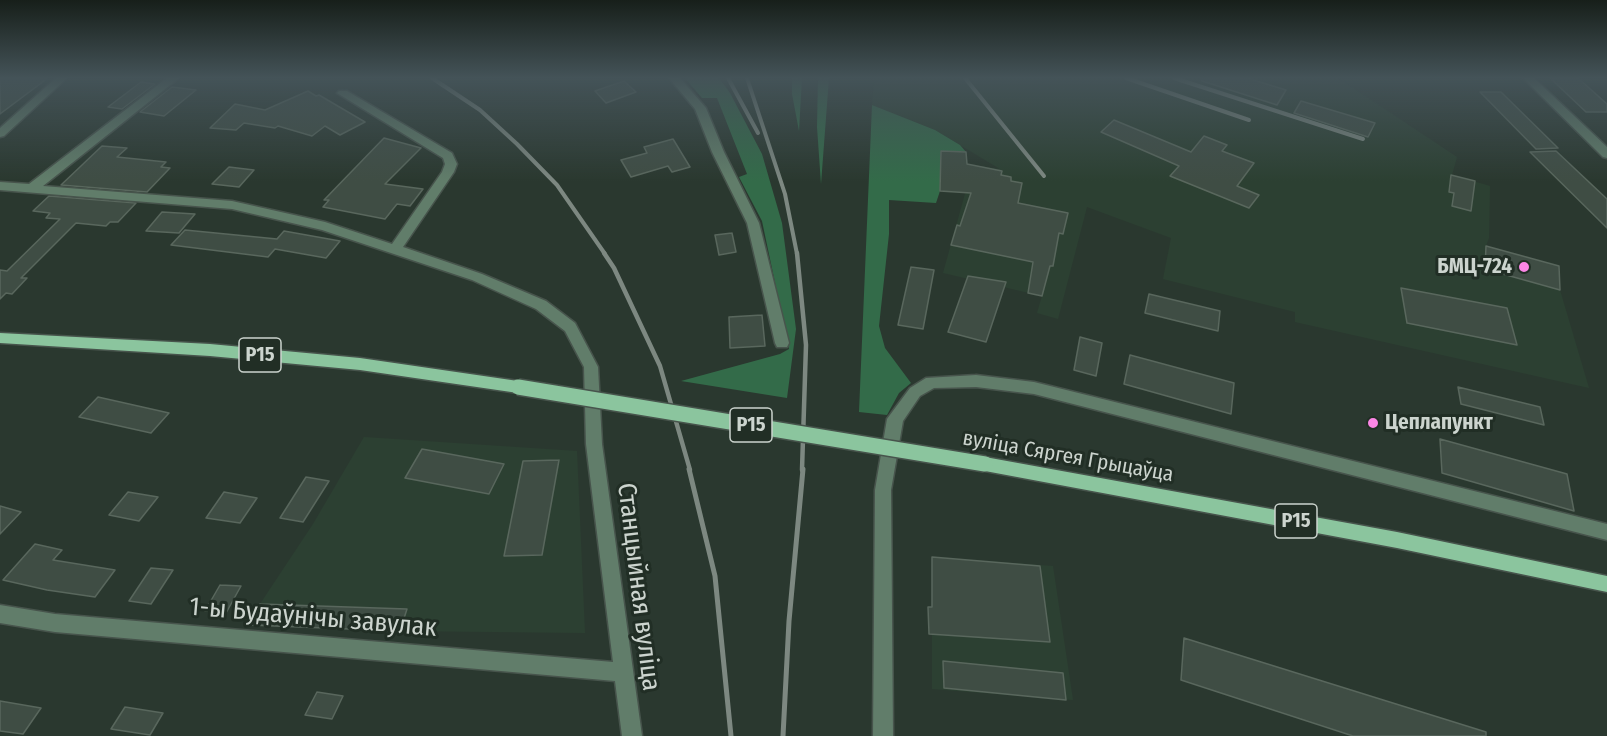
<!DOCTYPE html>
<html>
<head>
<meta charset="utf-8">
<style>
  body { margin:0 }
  canvas { display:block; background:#2a382f }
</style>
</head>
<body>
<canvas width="1607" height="736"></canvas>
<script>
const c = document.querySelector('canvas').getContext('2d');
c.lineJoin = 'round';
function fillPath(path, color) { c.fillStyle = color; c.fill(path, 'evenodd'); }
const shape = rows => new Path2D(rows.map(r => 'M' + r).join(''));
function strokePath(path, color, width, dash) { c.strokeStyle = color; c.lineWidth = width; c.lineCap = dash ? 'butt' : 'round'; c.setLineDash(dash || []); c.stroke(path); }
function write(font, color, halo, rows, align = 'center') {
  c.font = font + ' "Fira Sans Condensed",sans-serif'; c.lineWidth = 6; c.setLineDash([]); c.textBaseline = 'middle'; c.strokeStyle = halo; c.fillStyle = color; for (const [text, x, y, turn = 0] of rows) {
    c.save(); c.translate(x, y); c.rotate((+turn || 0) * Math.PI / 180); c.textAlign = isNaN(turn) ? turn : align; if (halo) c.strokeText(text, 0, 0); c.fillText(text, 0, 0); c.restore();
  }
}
const built = shape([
  [874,78,1338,78,1457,157,1452,175,1490,186,1489,238,1486,246,1559,266,1560,290,1589,388,1295,322,1295,312,1163,279,1171,238,1087,207,1058,319,1037,313,1042,296,943,273,973,165,1000,169,935,130,872,105],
  [364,437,577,451,585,633,400,631,250,625,260,604,313,524],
  [932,557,1053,566,1073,700,932,689]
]);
const green = shape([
  [685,78,719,78,730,93,762,154,782,223,796,329,787,398,681,381,780,354,789,349,762,221,739,177,747,174,717,98,702,98],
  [792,78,802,78,799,131,792,94],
  [818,78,829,78,821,184,817,127],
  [872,105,935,130,960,145,966,152,941,151,940,191,936,203,889,200,889,234,879,326,885,348,911,383,899,393,887,415,859,412]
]);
const building = shape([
  [0,78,48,78,0,114,0,78],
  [1202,78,1247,78,1286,90,1277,105,1202,81,1202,78],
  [1550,78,1578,78,1607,104,1607,112,1586,112,1550,78],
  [624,81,636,92,606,103,595,91,624,81],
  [141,82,155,84,122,109,108,107,141,82],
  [172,87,196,90,164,116,140,112,172,87],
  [308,91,316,96,319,95,365,122,340,135,325,126,312,136,278,126,275,128,244,123,236,130,210,128,235,104,265,110,308,91],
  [1480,92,1501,92,1558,148,1536,149,1480,92],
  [1301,101,1375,123,1368,137,1294,113,1301,101],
  [1114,120,1191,152,1204,136,1227,145,1222,151,1254,163,1237,186,1259,195,1249,208,1170,176,1179,166,1101,132,1114,120],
  [384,138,421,148,385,184,423,189,410,206,397,204,385,219,323,207,329,200,324,200,384,138],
  [673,139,690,167,672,172,668,166,631,177,621,160,647,153,644,147,673,139],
  [102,146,127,148,117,157,166,162,161,167,170,168,147,192,61,185,102,146],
  [941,151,966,152,967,164,1002,171,1001,175,1011,177,1011,181,1022,183,1018,203,1068,213,1063,234,1059,233,1053,266,1050,266,1042,296,1028,293,1033,262,951,245,957,225,960,226,971,193,940,191,941,151],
  [1556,151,1607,199,1607,228,1530,152,1556,151],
  [229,167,254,170,239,187,212,184,229,167],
  [1451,175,1475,181,1471,211,1452,206,1454,193,1449,192,1451,175],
  [49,196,136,203,118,222,110,222,106,226,76,223,21,278,27,278,12,294,6,293,0,299,0,270,7,271,60,219,46,218,50,213,33,211,49,196],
  [162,212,195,214,179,233,146,231,162,212],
  [185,230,277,239,284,231,340,241,326,258,275,249,268,257,171,245,185,230],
  [732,233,736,252,719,255,715,235,732,233],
  [1486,246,1559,266,1560,290,1485,269,1486,246],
  [911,267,934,270,923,329,898,325,911,267],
  [968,276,1006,282,986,342,948,332,968,276],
  [1401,288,1507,308,1517,345,1407,323,1401,288],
  [1149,294,1220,311,1218,331,1145,313,1149,294],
  [762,315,765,346,730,348,729,317,762,315],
  [1080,337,1102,343,1096,376,1074,370,1080,337],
  [1130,355,1234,383,1231,414,1124,384,1130,355],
  [1458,387,1540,407,1544,425,1461,404,1458,387],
  [98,397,169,413,151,433,79,417,98,397],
  [1440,439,1567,474,1574,511,1442,473,1440,439],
  [422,449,504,464,489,494,405,478,422,449],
  [559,460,542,555,504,556,523,461,559,460],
  [306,477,329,481,303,522,280,518,306,477],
  [128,492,158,497,139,521,109,515,128,492],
  [224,492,257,498,240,523,206,518,224,492],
  [0,506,21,512,0,534,0,506],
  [35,544,62,550,53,560,115,570,95,597,47,590,3,580,35,544],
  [932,557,1040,566,1050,642,929,634,928,607,932,607,932,557],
  [151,568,173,570,151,604,129,601,151,568],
  [220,585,241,586,226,613,205,611,220,585],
  [260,604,407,609,400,631,250,625,260,604],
  [1184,638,1486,732,1486,736,1353,736,1181,680,1184,638],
  [943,661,1063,673,1066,700,944,688,943,661],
  [317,692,343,696,332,719,305,715,317,692],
  [0,701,41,708,23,734,0,731,0,701],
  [125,707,163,713,150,735,111,729,125,707]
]);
const minor = shape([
  [56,78,67,78,4,136,0,137,0,128,56,78],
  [167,78,179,78,43,186,232,201,325,222,392,244,442,172,445,164,443,158,337,93,339,91,347,91,452,153,457,164,454,172,403,247,482,274,546,301,575,323,598,367,602,444,642,736,622,736,615,681,55,632,0,623,0,605,55,614,613,662,586,444,584,367,565,331,536,309,472,280,322,230,232,209,0,190,0,182,29,184,167,78],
  [669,78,680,78,706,108,724,152,759,223,789,343,787,347,777,347,775,343,747,223,712,152,695,109,669,78],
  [1523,78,1534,78,1607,147,1607,158,1603,157,1523,78],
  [976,375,1034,382,1607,524,1607,540,1034,394,976,387,934,388,920,396,903,421,891,490,893,736,873,736,875,490,887,419,910,388,926,378,976,375]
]);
const major = shape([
  [0,333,210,344,360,358,518,381,523,383,526,387,523,391,518,393,360,370,210,356,0,343,0,333],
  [985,457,1397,532,1607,576,1607,592,1397,548,985,471,979,469,977,464,979,459,985,457]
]);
const railFar2 = shape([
  [432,78,480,110,517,144,557,185,605,254],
  [728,78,758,133],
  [747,78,785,194,797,254],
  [965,78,1044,176],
  [1126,78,1249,120],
  [1174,78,1363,139]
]);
const railFar1 = shape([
  [604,253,614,268,660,366,690,470],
  [797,253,806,345,802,470]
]);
const rail = shape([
  [689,469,715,576,731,736],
  [783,736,789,621,803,469]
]);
const majorBridge = shape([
  [518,387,985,464]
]);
const markers = [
  [1524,267,6,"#fb86e5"],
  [1373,423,6,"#fb86e5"]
];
const shields = [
  [260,355,42],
  [751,425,42],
  [1296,521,42]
];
const shieldNames = [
  ["Р15",260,355],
  ["Р15",751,425],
  ["Р15",1296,521]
];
const poiNames = [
  ["БМЦ-724",1512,267],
  ["Цеплапункт",1385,423,"left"]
];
const streetNames = [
  ["вуліца Сяргея Грыцаўца",1068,457,10]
];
const nearStreetnames = [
  ["Станцыйная вуліца",638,587,83],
  ["1-ы Будаўнічы завулак",313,618,5]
];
fillPath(built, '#2c4032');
fillPath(green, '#336b49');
fillPath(building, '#3f4d44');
strokePath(building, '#59675d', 1.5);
strokePath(minor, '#47544c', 3);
strokePath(major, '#47544c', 3);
fillPath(minor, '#617d6a');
fillPath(major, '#8bc59e');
strokePath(railFar2, '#7d8881', 4);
strokePath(railFar1, '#7d8881', 4.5);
strokePath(rail, '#7d8881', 5);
strokePath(majorBridge, '#47544c', 18, []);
strokePath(majorBridge, '#8bc59e', 15);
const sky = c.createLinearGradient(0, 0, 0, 181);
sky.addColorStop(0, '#171f1a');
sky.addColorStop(0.43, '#445358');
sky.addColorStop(1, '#44535800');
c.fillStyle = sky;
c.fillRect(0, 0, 1607, 181);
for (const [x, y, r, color] of markers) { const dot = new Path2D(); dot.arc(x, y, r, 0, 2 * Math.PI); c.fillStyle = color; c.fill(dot); strokePath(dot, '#212e25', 2); }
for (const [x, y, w] of shields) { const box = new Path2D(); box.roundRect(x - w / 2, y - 17, w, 34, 4.5); c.fillStyle = '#212e25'; c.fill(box); strokePath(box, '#ccd4ce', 1.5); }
write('bold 20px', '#ccd4ce', null, shieldNames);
write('bold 21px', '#ccd4ce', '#212e25', poiNames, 'right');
write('21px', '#ccd4ce', '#212e25', streetNames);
write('26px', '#ccd4ce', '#212e25', nearStreetnames);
</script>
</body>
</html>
